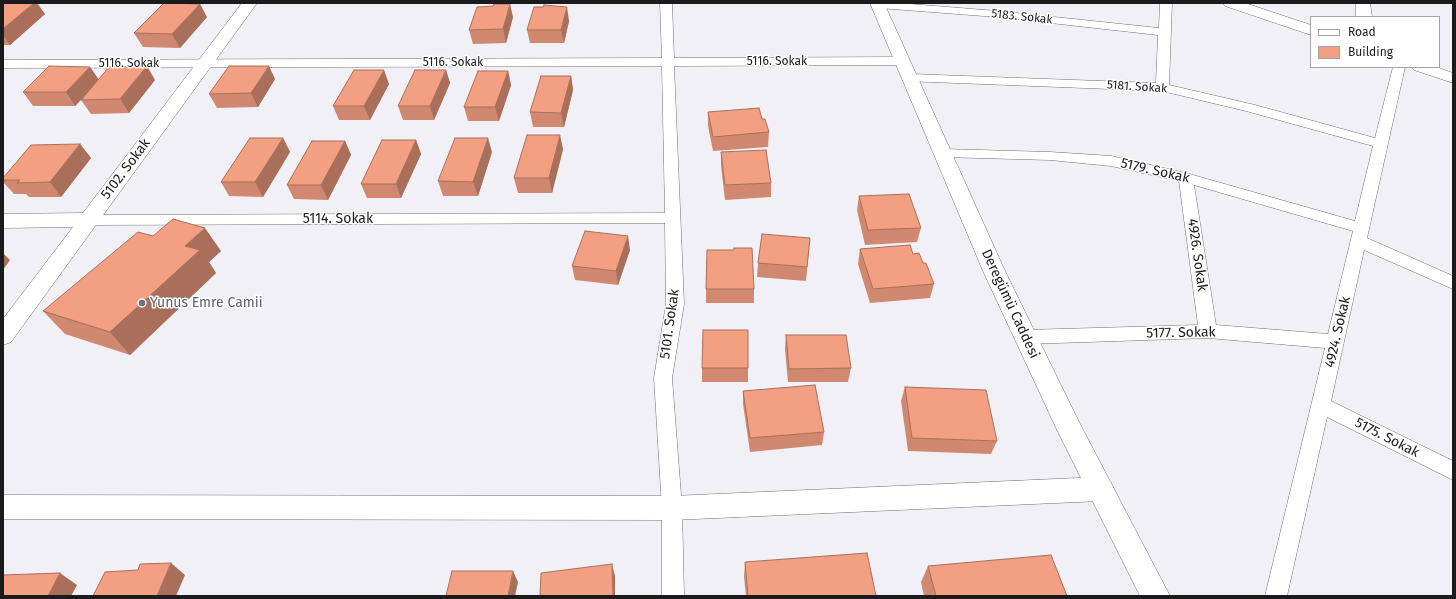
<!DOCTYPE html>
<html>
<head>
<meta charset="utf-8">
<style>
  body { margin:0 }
  #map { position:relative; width:1456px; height:599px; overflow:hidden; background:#f0f0f6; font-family:"Fira Sans",sans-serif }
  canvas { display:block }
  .frame { position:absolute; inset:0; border:4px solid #1b1b1d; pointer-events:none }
  .legend { position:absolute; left:1310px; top:16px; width:130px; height:52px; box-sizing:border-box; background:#fff; border:1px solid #a4a4a5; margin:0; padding:5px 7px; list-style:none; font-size:12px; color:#1b1b1d }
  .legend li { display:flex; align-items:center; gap:8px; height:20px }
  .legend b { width:20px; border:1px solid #a4a4a5 }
</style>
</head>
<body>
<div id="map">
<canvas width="1456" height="599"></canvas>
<div class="frame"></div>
<ul class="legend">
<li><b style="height:5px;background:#fff"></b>Road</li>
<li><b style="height:11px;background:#f29f82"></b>Building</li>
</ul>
</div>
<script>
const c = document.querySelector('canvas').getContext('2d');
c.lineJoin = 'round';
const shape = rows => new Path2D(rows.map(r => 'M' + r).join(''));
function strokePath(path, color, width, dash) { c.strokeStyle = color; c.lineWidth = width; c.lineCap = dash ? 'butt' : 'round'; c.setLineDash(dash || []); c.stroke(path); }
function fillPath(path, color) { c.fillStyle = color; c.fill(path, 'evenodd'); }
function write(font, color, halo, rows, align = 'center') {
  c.font = font + ' "Fira Sans",sans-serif'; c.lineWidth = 3; c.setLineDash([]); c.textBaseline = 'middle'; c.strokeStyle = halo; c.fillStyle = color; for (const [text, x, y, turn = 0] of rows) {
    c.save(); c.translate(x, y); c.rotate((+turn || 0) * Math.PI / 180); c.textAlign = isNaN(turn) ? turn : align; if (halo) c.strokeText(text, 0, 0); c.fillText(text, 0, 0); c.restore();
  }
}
const lane = shape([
  [660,3,672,3,674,58,903,57,907,58,909,61,907,64,903,65,674,66,684,304,672,378,682,508,684,596,662,596,662,508,654,378,666,304,665,223,89,225,84,224,81,220,84,216,89,215,665,213,662,66,3,68,3,60,662,58,660,3],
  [875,3,898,3,997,11,1159,28,1160,3,1172,3,1169,85,1255,105,1375,138,1393,67,1405,67,1367,238,1453,276,1453,289,1364,250,1331,401,1453,461,1453,480,1327,417,1287,596,1265,596,1325,348,1208,338,1026,344,1020,342,1017,337,1020,332,1026,330,1198,325,1179,181,1111,166,1050,160,943,157,938,156,936,153,938,150,943,149,1050,152,1111,156,1186,173,1355,221,1373,146,1246,111,1162,91,905,81,904,78,905,75,910,74,1156,83,1158,35,997,17,879,8,875,7,873,5,875,3],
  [1194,185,1353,231,1328,334,1216,325,1194,185]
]);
const street = shape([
  [242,3,257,3,11,342,3,345,3,319,73,227,3,228,3,214,83,213,242,3],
  [1223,3,1245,3,1311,25,1311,35,1225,6,1223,3],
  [1356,3,1370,3,1372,17,1356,17,1356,3],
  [1412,67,1436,67,1453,73,1453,83,1414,70,1412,67],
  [1101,477,1110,481,1114,489,1110,497,1101,501,672,520,3,519,3,495,672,496,1101,477]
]);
const secondary = shape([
  [870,3,884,3,1005,271,1079,422,1170,596,1140,596,1057,430,983,271,870,3]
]);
const wall = shape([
  [3,3,45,14,10,45,3,45],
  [543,7,569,21,564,43,530,43,527,30],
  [207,17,180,48,143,47,134,33],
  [513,17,506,43,473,44,469,30],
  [90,67,99,80,155,80,129,113,91,114,81,100,75,106,33,106,23,92],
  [446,70,450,83,434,120,403,120,398,106],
  [508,71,511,85,499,121,468,121,464,107],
  [571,76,573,90,564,127,533,127,530,112],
  [275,79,258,107,217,108,209,94],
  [389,84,370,120,339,120,333,106],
  [708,112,769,132,768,147,713,151,708,126],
  [283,138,290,152,263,197,229,196,221,182],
  [416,140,421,154,401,198,367,198,361,184],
  [345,141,351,155,328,200,294,199,287,185],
  [80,144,91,158,61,197,29,197,26,194,14,194,3,182,3,178],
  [563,149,552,193,518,193,514,178],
  [492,152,478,196,443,196,438,181],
  [721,152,771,183,771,197,725,200,721,166],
  [859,196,921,228,917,242,865,245,857,210],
  [153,236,221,251,209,262,216,273,130,355,65,334,43,311],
  [810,238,806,281,757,277,758,263],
  [860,249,923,263,934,284,930,298,870,303,858,264],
  [630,250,618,285,575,280,572,266],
  [706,289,754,289,754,303,706,303],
  [786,335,851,368,848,382,788,382,785,349],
  [702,368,748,368,748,382,702,382],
  [905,387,997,441,991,454,908,451,901,401],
  [743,391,824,432,822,445,750,452,743,404],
  [745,562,876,596,746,596,744,577],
  [928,566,1067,596,924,596,921,582]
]);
const shadedWall = shape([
  [34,3,37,3,45,14,10,45,3,35,3,29],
  [200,4,207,17,180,48,172,34],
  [510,4,513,17,506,43,503,29],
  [567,7,569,21,564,43,561,30],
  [147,66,155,80,129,113,120,99],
  [269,66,275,79,258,107,251,93],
  [90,67,99,80,75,106,66,92],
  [384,70,389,84,370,120,364,106],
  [446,70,450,83,434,120,430,106],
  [508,71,511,85,499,121,495,107],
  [571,76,573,90,564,127,561,113],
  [560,135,563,149,552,193,549,178],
  [283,138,290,152,263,197,255,182],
  [488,138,492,152,478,196,473,182],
  [416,140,421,154,401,198,396,184],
  [345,141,351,155,328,200,321,185],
  [80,144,91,158,61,197,50,182],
  [205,228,221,251,209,262,216,273,130,355,110,332,185,246],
  [628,236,630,250,618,285,616,271],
  [3,253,10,260,3,270],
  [171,563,185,575,176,596,157,596],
  [612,564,615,576,615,596,613,596],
  [513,571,518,582,515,596,508,596],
  [60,573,77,585,71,596,48,596]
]);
const building = shape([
  [3,3,34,3,3,29,3,3],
  [164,3,200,4,172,34,134,33,164,3],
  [494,4,510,4,503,29,469,30,477,7,493,6,494,4],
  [544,5,567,7,561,30,527,30,534,7,543,7,544,5],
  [49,66,90,67,66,92,23,92,49,66],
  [147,66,120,99,81,100,109,67,147,66],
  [229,66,269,66,251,93,209,94,229,66],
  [354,70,384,70,364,106,333,106,354,70],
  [415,70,446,70,430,106,398,106,415,70],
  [478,71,508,71,495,107,464,107,478,71],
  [541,76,571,76,561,113,530,112,541,76],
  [759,108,762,119,765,119,769,132,713,137,708,112,759,108],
  [527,135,560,135,549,178,514,178,527,135],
  [250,138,283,138,255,182,221,182,250,138],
  [455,138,488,138,473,182,438,181,455,138],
  [382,140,416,140,396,184,361,184,382,140],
  [312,141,345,141,321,185,287,185,312,141],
  [80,144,50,182,17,183,20,180,3,180,3,178,31,145,80,144],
  [766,150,771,183,725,185,721,152,766,150],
  [909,194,921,228,868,230,859,196,909,194],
  [173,219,205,228,185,246,200,250,110,332,43,311,138,232,153,236,173,219],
  [585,231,628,236,616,271,572,266,585,231],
  [762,234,810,238,807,267,758,263,762,234],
  [910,245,913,254,919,253,923,263,926,263,934,284,873,289,860,249,910,245],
  [734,248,752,248,754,289,706,289,707,250,734,250,734,248],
  [703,330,748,330,748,368,702,368,703,330],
  [786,335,846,335,851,368,789,369,786,335],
  [815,385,824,432,750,438,743,391,815,385],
  [905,387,986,390,997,441,912,438,905,387],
  [867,553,876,596,748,596,745,562,867,553],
  [1051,555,1067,596,936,596,928,566,1051,555],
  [171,563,157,596,93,596,105,572,138,570,140,564,171,563],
  [612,564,613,596,540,596,541,573,612,564],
  [452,571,513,571,508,596,446,596,452,571],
  [60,573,48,596,3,596,3,575,60,573]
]);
const markers = [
  [142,303,4,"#6b7280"]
];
const farStreetnames = [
  ["5183. Sokak",1022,17,6],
  ["5116. Sokak",777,62],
  ["5116. Sokak",453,63],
  ["5116. Sokak",129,64],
  ["5181. Sokak",1137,87,4]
];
const streetNames = [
  ["5102. Sokak",126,169,-53],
  ["5179. Sokak",1155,171,13],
  ["5114. Sokak",338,219],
  ["4926. Sokak",1197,255,82],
  ["Deregümü Caddesi",1010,304,65],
  ["5101. Sokak",670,324,-82],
  ["4924. Sokak",1338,332,-77],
  ["5177. Sokak",1181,333,-1],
  ["5175. Sokak",1387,438,27]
];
const worshipNames = [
  ["Yunus Emre Camii",150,303]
];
strokePath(lane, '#6f6f74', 1);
strokePath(street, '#6f6f74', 1);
strokePath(secondary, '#6f6f74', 1);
fillPath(lane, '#fff');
fillPath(street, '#fff');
fillPath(secondary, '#fff');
fillPath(wall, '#d08970');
fillPath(shadedWall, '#a96f5b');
fillPath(building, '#f29f82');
strokePath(building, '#a96f5b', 1);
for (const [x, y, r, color] of markers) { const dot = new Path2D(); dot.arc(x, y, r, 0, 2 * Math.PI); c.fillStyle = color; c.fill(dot); strokePath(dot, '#fff', 1.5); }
write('12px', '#1b1b1d', '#fff', farStreetnames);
write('14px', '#1b1b1d', '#fff', streetNames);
write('14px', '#5b616d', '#fff', worshipNames, 'left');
</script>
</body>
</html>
